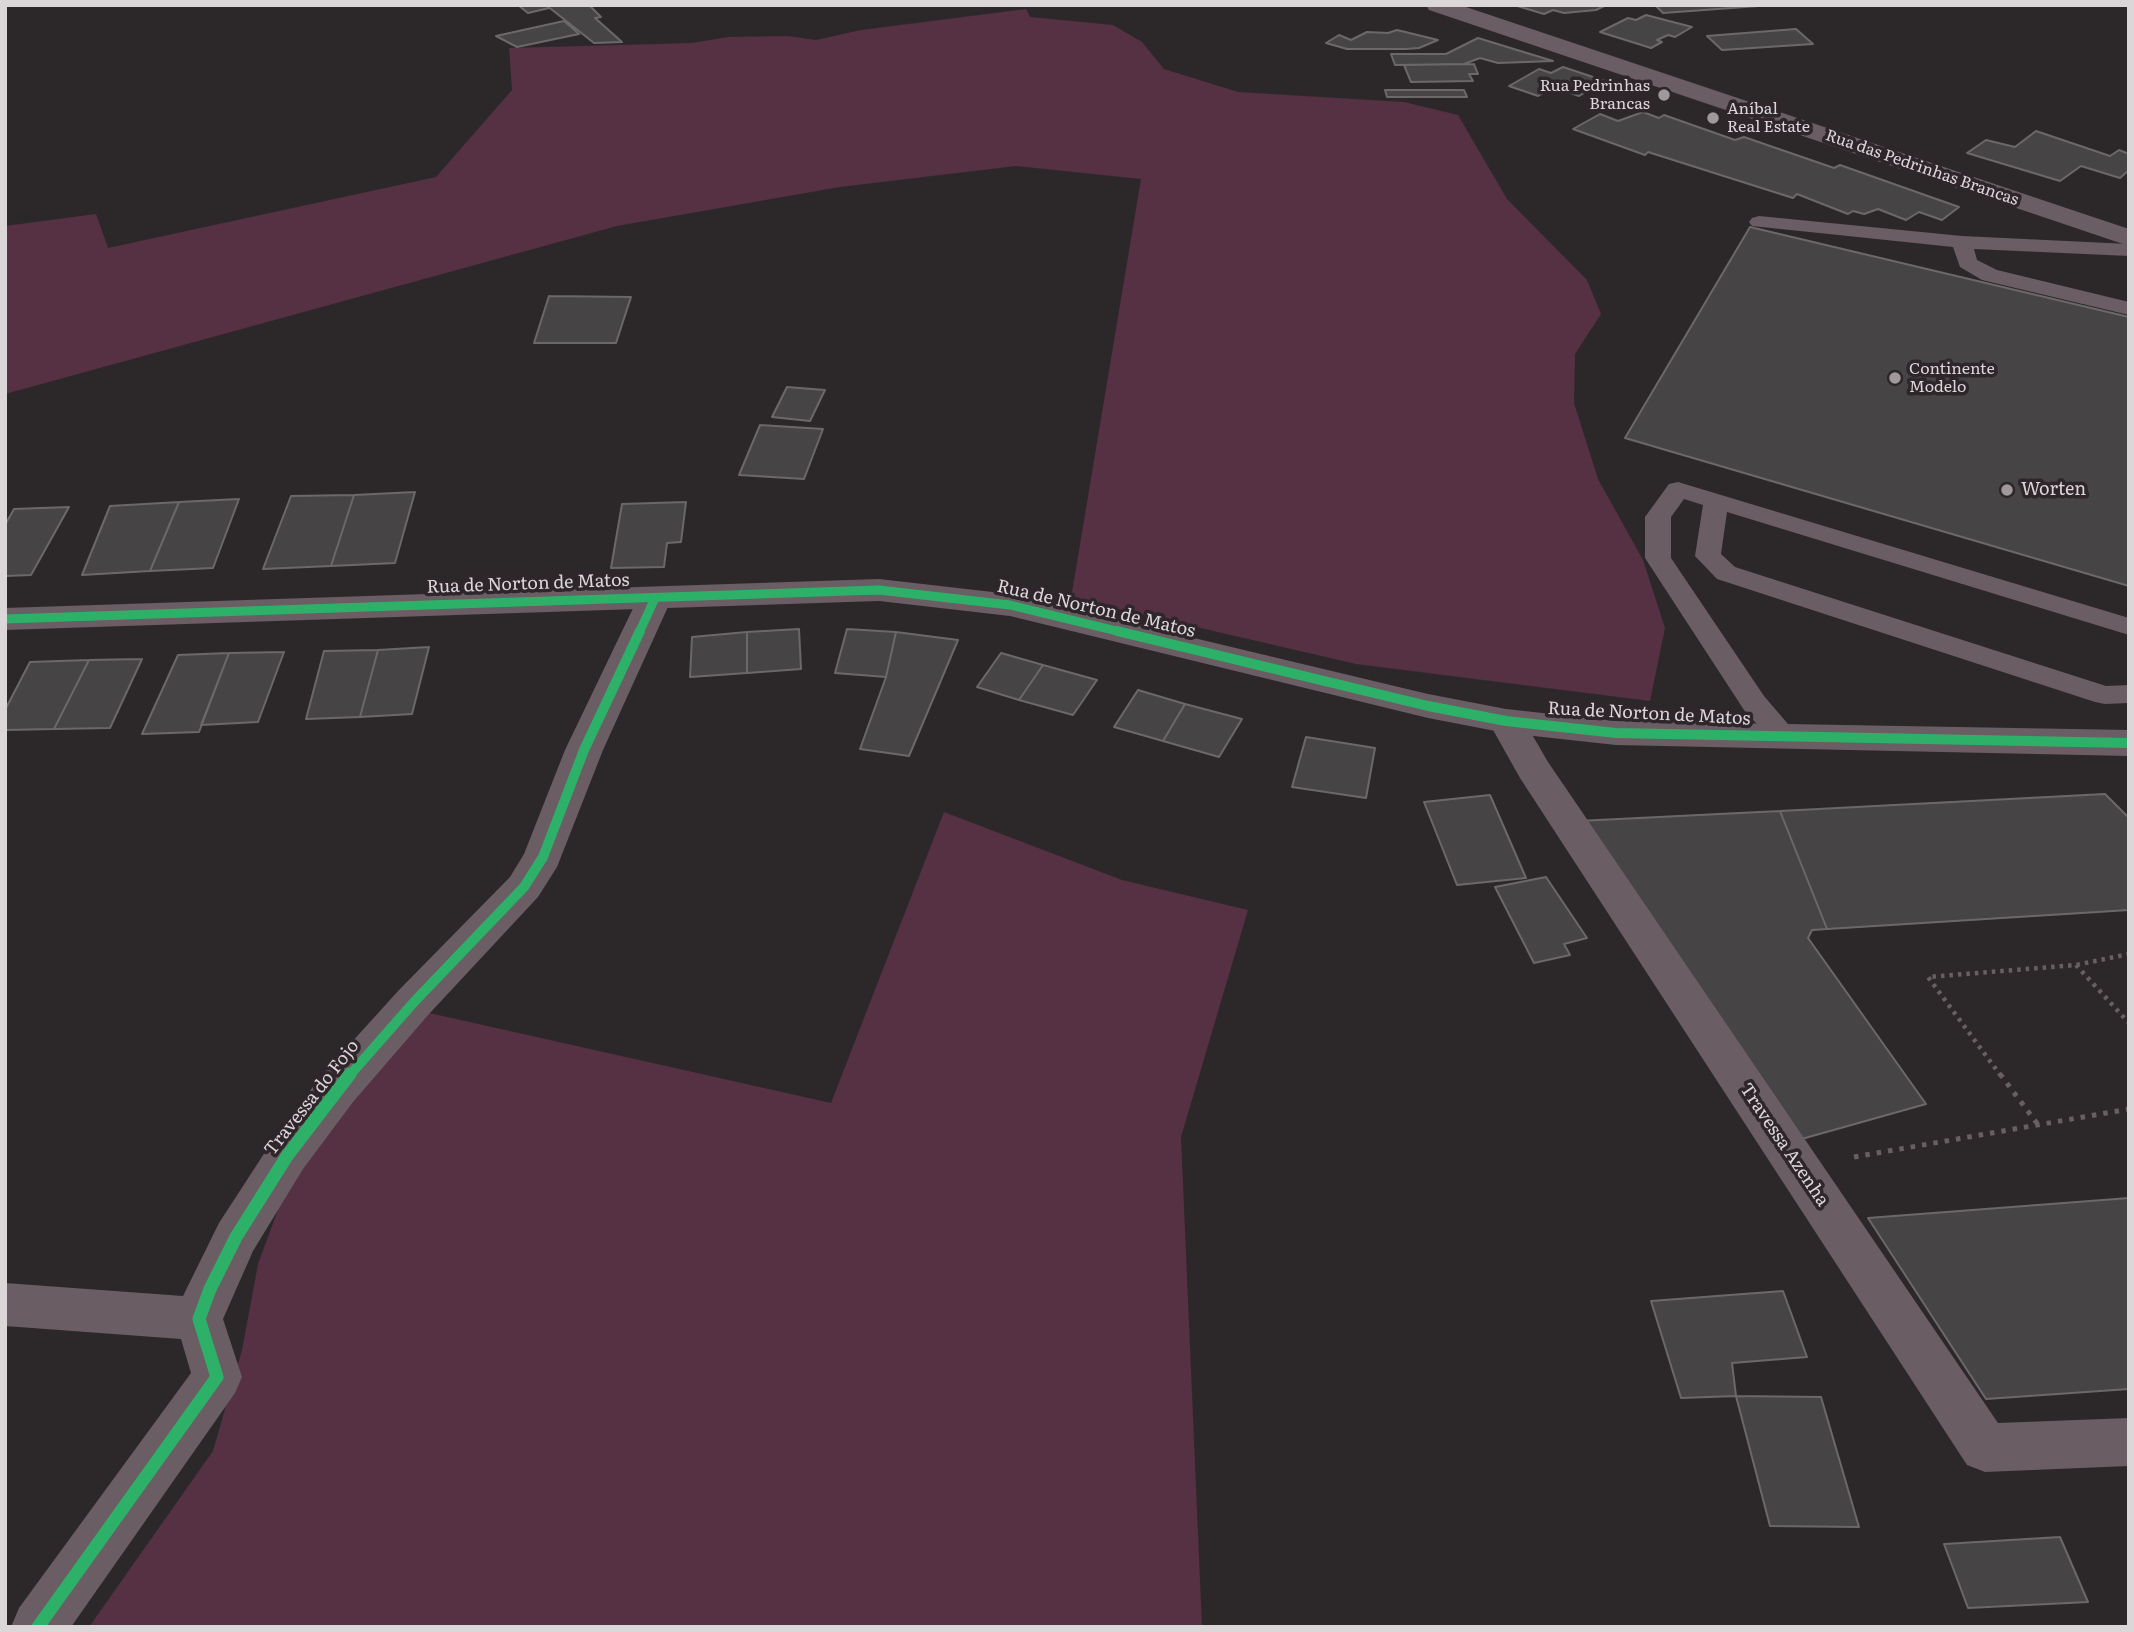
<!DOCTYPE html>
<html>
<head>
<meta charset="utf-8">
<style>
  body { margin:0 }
  #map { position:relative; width:2134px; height:1632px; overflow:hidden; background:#2c282a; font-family:Literata,serif }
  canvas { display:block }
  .frame { position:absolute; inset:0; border:7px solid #dbd6d8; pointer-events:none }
</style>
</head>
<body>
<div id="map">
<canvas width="2134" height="1632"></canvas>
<div class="frame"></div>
</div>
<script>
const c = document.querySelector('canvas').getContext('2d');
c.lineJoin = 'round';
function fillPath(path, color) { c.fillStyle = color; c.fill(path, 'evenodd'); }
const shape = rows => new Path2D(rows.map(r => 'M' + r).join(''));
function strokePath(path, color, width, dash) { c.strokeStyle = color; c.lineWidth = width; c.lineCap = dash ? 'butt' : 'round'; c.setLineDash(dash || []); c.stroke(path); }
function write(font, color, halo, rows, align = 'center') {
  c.font = font + ' Literata,serif'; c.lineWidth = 7; c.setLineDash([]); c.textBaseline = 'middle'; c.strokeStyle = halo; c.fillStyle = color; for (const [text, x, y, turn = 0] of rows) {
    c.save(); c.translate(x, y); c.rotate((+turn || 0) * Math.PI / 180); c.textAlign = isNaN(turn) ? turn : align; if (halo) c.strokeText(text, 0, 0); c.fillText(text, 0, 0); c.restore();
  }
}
const green = shape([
  [1026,9,1030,17,1113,25,1142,42,1164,69,1238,92,1404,102,1458,115,1507,199,1587,280,1601,314,1575,354,1574,403,1598,479,1643,560,1665,628,1650,701,1356,664,1071,598,1141,179,1016,166,840,187,617,226,5,394,5,226,96,214,108,248,436,177,512,90,509,48,692,43,728,37,788,36,816,40,861,30],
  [944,812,1122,880,1248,910,1181,1137,1202,1627,89,1627,213,1451,242,1350,258,1264,293,1169,416,1010,831,1103]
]);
const building = shape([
  [518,5,546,5,549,8,528,13,518,5],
  [546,5,589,5,601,17,595,18,622,42,594,43,546,5],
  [1514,5,1606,5,1596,10,1564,13,1553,10,1544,14,1514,5],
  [1655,5,1772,5,1663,13,1655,5],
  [1646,15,1692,27,1675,37,1668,35,1657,40,1662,42,1651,48,1600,32,1628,18,1636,20,1646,15],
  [564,21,579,34,517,47,496,36,564,21],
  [1796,29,1813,44,1722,50,1707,36,1796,29],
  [1397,30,1438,40,1419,48,1405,49,1347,49,1326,43,1339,35,1351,40,1367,32,1388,33,1397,30],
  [1478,38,1553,61,1498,63,1480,58,1464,64,1395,65,1391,54,1446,54,1478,38],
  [1474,64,1478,74,1469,74,1473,81,1411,82,1404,65,1474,64],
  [1563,67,1605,81,1579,96,1553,87,1538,96,1509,86,1539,69,1551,73,1563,67],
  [1385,90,1464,90,1467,97,1387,97,1385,90],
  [1643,112,1659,118,1664,115,1735,140,1744,137,1834,168,1840,165,1959,207,1942,220,1919,212,1906,220,1878,209,1864,214,1853,211,1848,214,1797,194,1793,198,1648,152,1645,155,1573,129,1600,114,1618,121,1643,112],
  [2036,131,2110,156,2119,150,2129,154,2129,170,2120,178,2081,166,2060,181,1967,153,1986,140,2015,147,2036,131],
  [1750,227,2129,317,2129,586,1625,438,1750,227],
  [549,296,631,297,616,343,534,343,549,296],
  [787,387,825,390,810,421,772,417,787,387],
  [760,425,823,429,804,479,739,475,760,425],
  [415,492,395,563,331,566,354,495,415,492],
  [354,495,331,566,263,569,291,496,354,495],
  [239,499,213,568,150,571,179,502,239,499],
  [179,502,150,571,82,575,110,506,179,502],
  [686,502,681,542,667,543,664,567,611,568,622,504,686,502],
  [69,507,31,575,5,576,5,525,14,509,69,507],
  [799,629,801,669,747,673,747,632,799,629],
  [847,629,896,632,886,677,835,673,847,629],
  [747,632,747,673,690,677,692,637,747,632],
  [896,632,958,640,909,756,860,749,886,677,896,632],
  [429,647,412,714,360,717,378,650,429,647],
  [378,650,360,717,306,719,324,651,378,650],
  [284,652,258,722,201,725,229,653,284,652],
  [229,653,199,732,142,734,178,655,229,653],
  [1001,653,1043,665,1019,700,977,687,1001,653],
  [142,659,110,728,54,729,89,660,142,659],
  [89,660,54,729,5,730,5,710,30,662,89,660],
  [1043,665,1097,680,1073,715,1019,700,1043,665],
  [1138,690,1185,704,1163,741,1114,727,1138,690],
  [1185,704,1242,719,1219,757,1163,741,1185,704],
  [1306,737,1375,748,1366,798,1292,787,1306,737],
  [2105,794,2129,818,2129,910,1827,929,1780,811,2105,794],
  [1490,795,1526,878,1457,885,1424,802,1490,795],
  [1780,811,1827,929,1812,930,1808,938,1926,1104,1798,1140,1578,821,1780,811],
  [1546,877,1587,938,1564,944,1570,955,1534,963,1495,887,1546,877],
  [2129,1198,2129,1389,1986,1399,1868,1218,2129,1198],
  [1783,1291,1807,1357,1732,1363,1736,1396,1681,1398,1651,1301,1783,1291],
  [1736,1396,1821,1397,1859,1527,1770,1526,1736,1396],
  [2060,1537,2088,1602,1968,1608,1944,1544,2060,1537]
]);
const pathFar1 = shape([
  [2076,965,2129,1023],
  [2001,1076,1928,977,2076,965,2129,954]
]);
const path = shape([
  [2000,1074,2039,1126],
  [1854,1157,2129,1109]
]);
const service = shape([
  [1759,216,1962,236,2129,244,2129,256,1974,249,1977,260,1997,270,2129,302,2129,315,1982,280,1960,267,1953,247,1752,226,1749,222,1752,218,1759,216],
  [1678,482,2129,618,2129,635,1727,512,1721,554,1735,567,2106,686,2129,685,2129,703,2105,704,2095,702,1717,579,1695,556,1703,505,1684,499,1671,517,1671,558,1764,696,1800,738,1796,745,1786,748,1776,745,1744,710,1645,558,1645,517,1669,484,1678,482]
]);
const minor = shape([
  [655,587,667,590,672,598,603,750,557,867,538,897,429,1014,353,1102,303,1169,253,1251,223,1319,242,1377,235,1393,71,1627,11,1627,19,1608,191,1373,181,1339,5,1326,5,1283,183,1296,219,1223,271,1143,321,1076,399,990,510,877,524,854,565,750,638,598,643,590,655,587],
  [1506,709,1519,712,1548,762,1998,1423,2129,1418,2129,1466,1985,1472,1967,1465,1520,778,1488,721,1493,712,1506,709]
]);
const tertiary = shape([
  [1426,5,1460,5,2129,229,2129,246,1429,10,1426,5],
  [879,579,1010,594,1428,694,1506,709,1616,721,2129,730,2129,756,1616,745,1506,733,1428,718,1010,616,879,601,5,630,5,608,879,579]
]);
const cyclewayFar2 = shape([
  [5,619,879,590,1010,605,1125,633],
  [639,633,655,598]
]);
const cyclewayFar1 = shape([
  [1117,631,1428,706,1506,721,1616,733,2129,743],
  [349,1076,414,1002,524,887,543,857,584,750,640,631]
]);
const cycleway = shape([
  [38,1627,217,1377,199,1319,210,1289,236,1237,287,1156,350,1074]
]);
const markers = [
  [1664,95,7,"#9e999b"],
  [1713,118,7,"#9e999b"],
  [1895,378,7,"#9e999b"],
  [2007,490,7,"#9e999b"]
];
const farPoinames = [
  ["Rua Pedrinhas",1650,86,"right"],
  ["Brancas",1650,104,"right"],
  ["Aníbal",1727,109],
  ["Real Estate",1727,127],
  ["Continente",1909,369],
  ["Modelo",1909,387]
];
const farStreetnames = [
  ["Rua das Pedrinhas Brancas",1922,168,19]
];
const poiNames = [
  ["Worten",2021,490]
];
const streetNames = [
  ["Rua de Norton de Matos",528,584,-2],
  ["Rua de Norton de Matos",1096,609,13],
  ["Rua de Norton de Matos",1649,714,3],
  ["Travessa do Fojo",312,1098,-52],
  ["Travessa Azenha",1784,1145,56]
];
fillPath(green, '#563043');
fillPath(building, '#474445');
strokePath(building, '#6c686a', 2);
strokePath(pathFar1, '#685f64', 4.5, [3.5, 5]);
strokePath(path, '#685f64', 5, [4.5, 7]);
fillPath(service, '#6a5d63');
fillPath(minor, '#6a5d63');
fillPath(tertiary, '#6a5d63');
strokePath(cyclewayFar2, '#2db169', 9);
strokePath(cyclewayFar1, '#2db169', 10);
strokePath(cycleway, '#2db169', 13);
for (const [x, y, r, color] of markers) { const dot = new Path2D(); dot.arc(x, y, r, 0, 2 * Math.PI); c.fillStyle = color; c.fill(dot); strokePath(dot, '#2e262a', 2.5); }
write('16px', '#dbd6d8', '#2e262a', farPoinames, 'left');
write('16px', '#dbd6d8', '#2e262a', farStreetnames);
write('18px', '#dbd6d8', '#2e262a', poiNames, 'left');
write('18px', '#dbd6d8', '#2e262a', streetNames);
</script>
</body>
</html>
